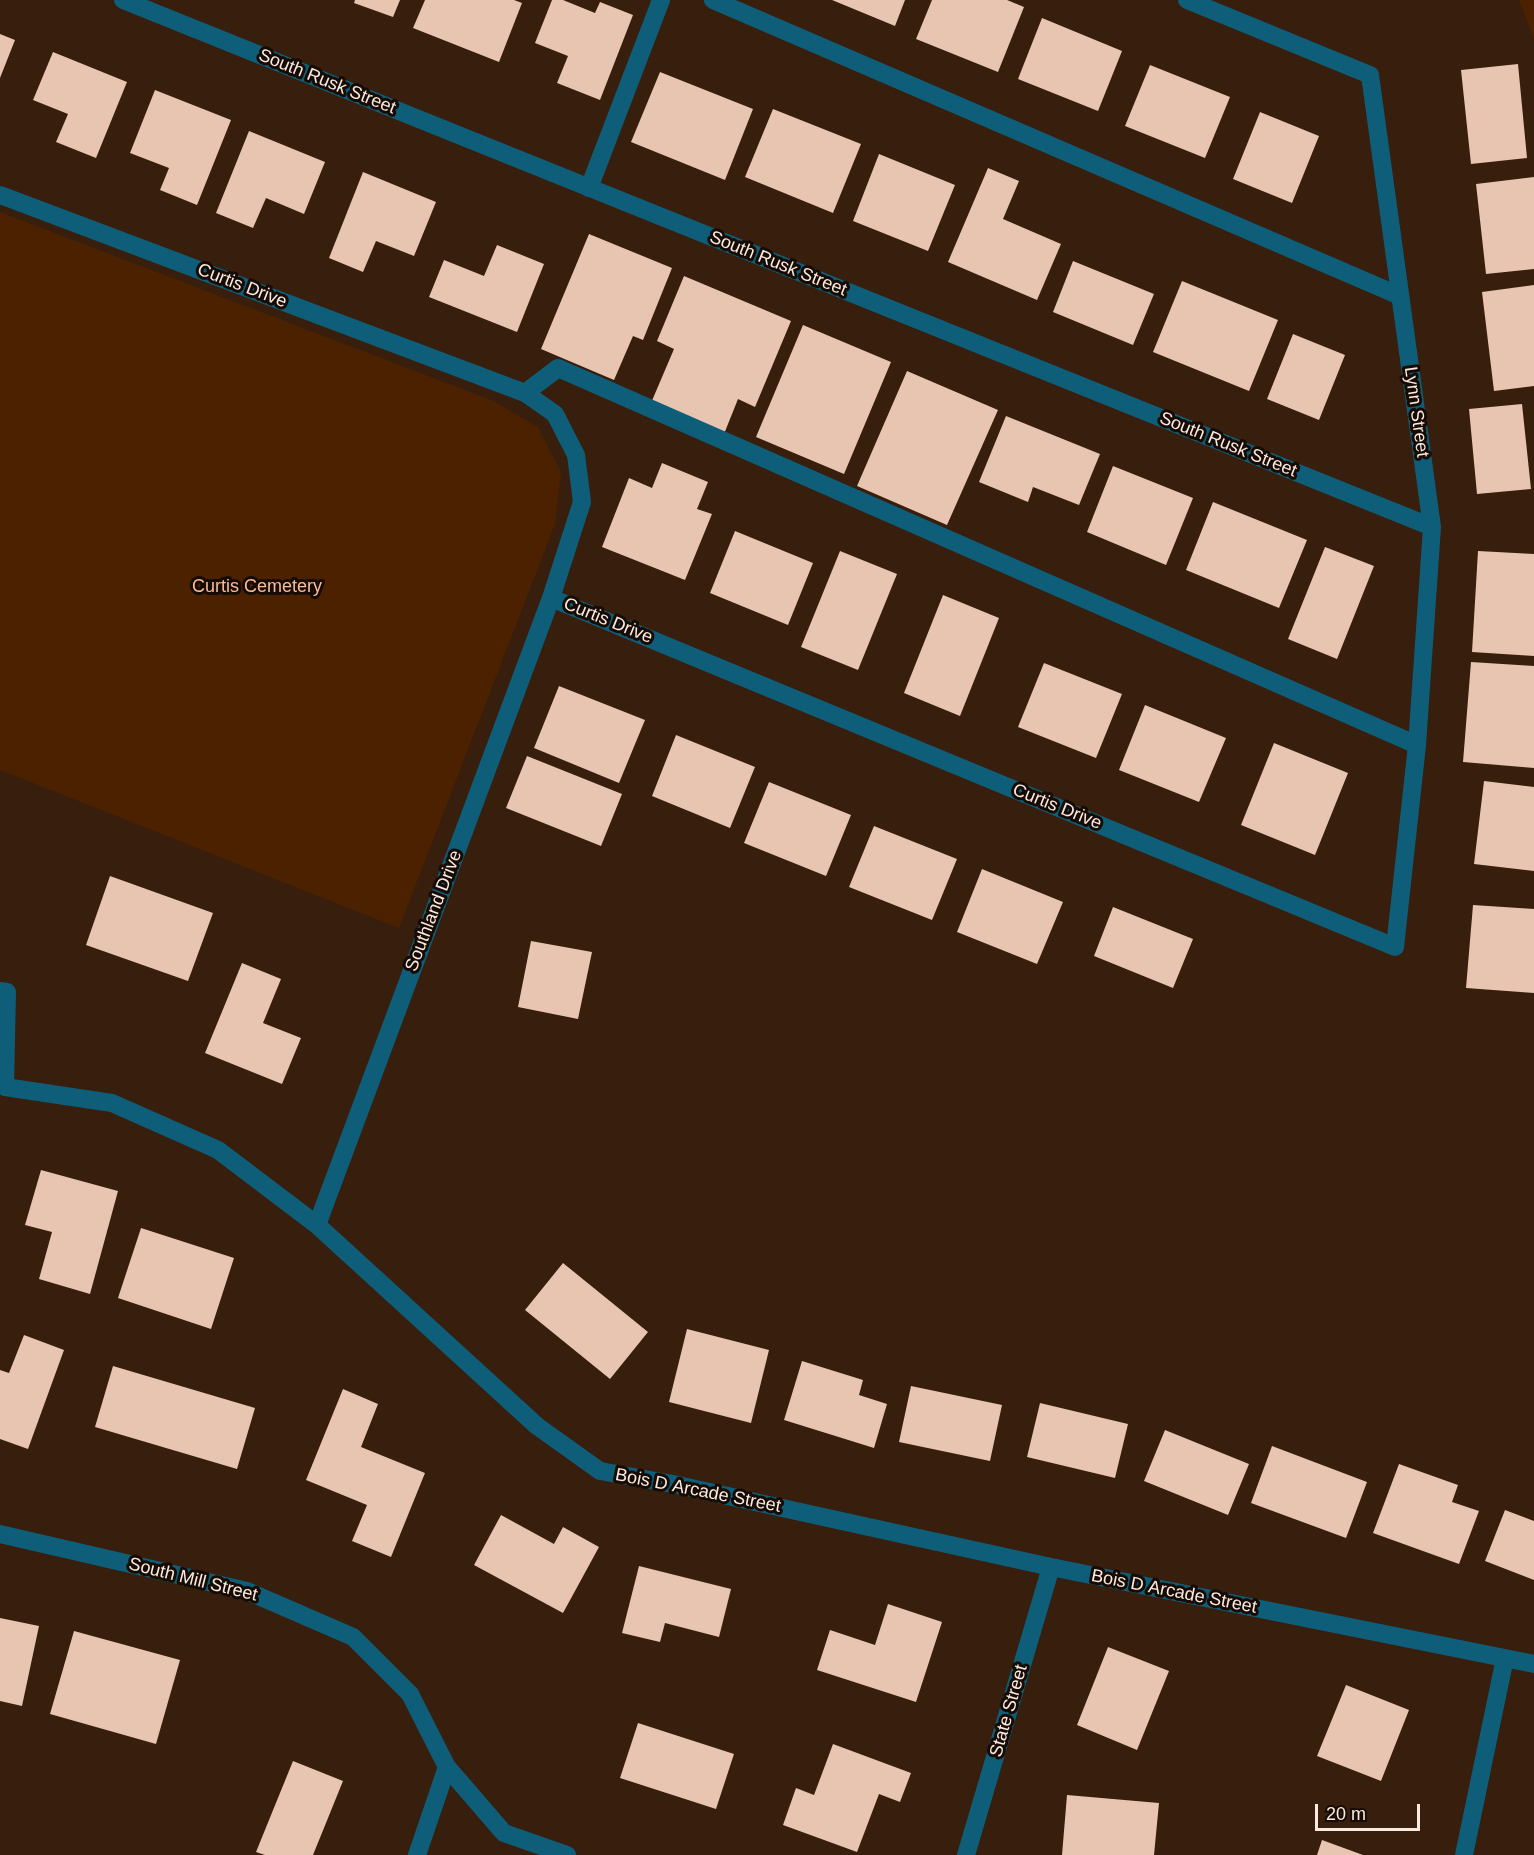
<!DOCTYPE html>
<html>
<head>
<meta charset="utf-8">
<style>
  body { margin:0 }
  #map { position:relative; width:1534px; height:1855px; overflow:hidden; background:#371e0d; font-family:Helvetica,sans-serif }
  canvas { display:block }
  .scale { position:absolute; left:1315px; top:1804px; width:105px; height:27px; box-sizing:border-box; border:3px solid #fbeadf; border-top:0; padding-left:8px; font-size:18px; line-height:21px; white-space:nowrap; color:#fbeadf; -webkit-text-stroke:4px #160b05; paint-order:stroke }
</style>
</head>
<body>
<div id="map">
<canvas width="1534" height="1855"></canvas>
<div class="scale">20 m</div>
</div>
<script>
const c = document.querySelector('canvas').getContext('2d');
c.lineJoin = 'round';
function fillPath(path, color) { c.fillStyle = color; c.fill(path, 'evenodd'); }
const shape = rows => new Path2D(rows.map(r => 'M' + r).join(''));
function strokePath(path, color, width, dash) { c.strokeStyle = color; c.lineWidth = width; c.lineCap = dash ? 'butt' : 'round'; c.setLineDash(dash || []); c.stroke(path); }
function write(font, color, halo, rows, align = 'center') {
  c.font = font + ' Helvetica,sans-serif'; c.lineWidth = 6; c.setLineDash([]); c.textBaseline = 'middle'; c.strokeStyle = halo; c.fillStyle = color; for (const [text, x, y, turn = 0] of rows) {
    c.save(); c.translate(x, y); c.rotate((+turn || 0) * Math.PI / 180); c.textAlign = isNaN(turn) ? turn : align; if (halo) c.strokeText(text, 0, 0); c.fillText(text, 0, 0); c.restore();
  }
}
const green = shape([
  [1519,0,1534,0,1534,39],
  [0,212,491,400,538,427,561,472,555,524,399,928,0,770]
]);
const building = shape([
  [355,0,400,0,393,17,354,3],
  [425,0,514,0,522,3,499,62,413,28],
  [552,0,563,0,595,13,600,2,633,15,600,100,557,83,568,56,535,43],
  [832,0,905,0,895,26],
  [932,0,1007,0,1024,7,998,72,916,39],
  [1042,18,1122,51,1098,111,1018,79],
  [0,34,15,40,0,78],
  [53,52,127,82,96,158,56,142,68,114,33,100],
  [1518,64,1527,158,1471,164,1461,70],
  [1150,65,1230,97,1205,158,1125,126],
  [660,72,753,109,725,180,631,142],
  [155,90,231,120,197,205,160,190,169,168,130,153],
  [773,109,861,144,833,213,745,177],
  [1260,112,1319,136,1292,203,1233,179],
  [249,131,325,162,304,214,266,198,253,228,216,213],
  [879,154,955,185,928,251,853,221],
  [988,168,1019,181,1003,219,1061,244,1037,300,948,262],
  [363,172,436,202,414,256,376,241,363,272,329,258],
  [1534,177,1534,269,1486,274,1476,184],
  [589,234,672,268,643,340,633,336,614,380,541,349],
  [497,245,544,264,517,332,429,297,444,260,484,276],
  [1073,261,1154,294,1133,345,1053,312],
  [684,276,791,321,755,407,738,399,724,434,651,403,674,349,657,341],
  [1182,281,1278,320,1249,391,1153,352],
  [1534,285,1534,386,1494,391,1482,292],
  [803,325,891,362,844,474,756,437],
  [1293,334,1345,355,1319,420,1267,399],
  [907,371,998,410,947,525,857,486],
  [1522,404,1531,489,1477,494,1469,409],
  [1006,416,1100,454,1079,505,1033,487,1028,502,979,482],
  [662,463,708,482,697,509,712,514,685,580,602,547,629,478,652,488],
  [1113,466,1193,498,1166,565,1087,532],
  [1213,502,1307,540,1279,608,1186,570],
  [735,531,813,563,788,625,710,593],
  [1325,547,1374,566,1337,659,1288,639],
  [840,551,897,574,858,670,801,647],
  [1478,551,1534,554,1534,656,1472,652],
  [943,595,999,618,960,716,904,693],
  [1471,662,1534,666,1534,768,1463,762],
  [1044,663,1122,694,1096,758,1018,727],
  [559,686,645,720,619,783,534,748],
  [1145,705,1226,738,1199,802,1119,770],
  [676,735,755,767,730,828,652,796],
  [1274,743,1348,773,1315,855,1241,825],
  [527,756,622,794,601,846,506,808],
  [1484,781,1534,787,1534,871,1474,864],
  [769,782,851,815,826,876,744,843],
  [874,826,957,859,932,920,849,887],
  [982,869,1063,902,1037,964,957,932],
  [110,876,213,913,188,981,86,945],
  [1473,905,1534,909,1534,993,1466,988],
  [1113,907,1193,939,1173,988,1094,956],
  [531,941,592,952,578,1019,518,1007],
  [242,963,281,979,263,1023,301,1038,282,1084,205,1053],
  [41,1170,118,1191,90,1294,39,1279,52,1232,25,1225],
  [141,1228,234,1258,211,1329,118,1298],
  [563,1263,648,1332,610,1379,525,1310],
  [687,1329,769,1350,751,1423,669,1402],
  [24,1335,64,1350,28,1449,0,1439,0,1370,9,1373],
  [802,1361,863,1380,859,1395,887,1404,874,1448,784,1420],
  [113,1366,255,1408,237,1469,95,1427],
  [911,1386,1002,1405,990,1461,899,1442],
  [343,1389,378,1404,361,1447,425,1473,391,1557,352,1541,367,1505,306,1480],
  [1040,1403,1128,1424,1115,1478,1027,1457],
  [1165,1430,1249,1464,1228,1515,1144,1481],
  [1272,1446,1367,1482,1346,1538,1251,1503],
  [1399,1464,1458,1485,1452,1502,1479,1511,1459,1564,1373,1533],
  [1505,1510,1534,1521,1534,1580,1485,1561],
  [501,1515,554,1544,563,1527,599,1547,563,1613,474,1565],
  [639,1566,731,1589,719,1637,665,1623,660,1642,622,1633],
  [888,1604,942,1622,916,1702,817,1670,830,1630,875,1645],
  [0,1618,39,1626,22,1706,0,1701],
  [74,1631,180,1660,156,1744,50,1714],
  [1108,1647,1169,1671,1137,1750,1077,1725],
  [1346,1685,1409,1710,1381,1781,1317,1756],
  [638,1723,734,1754,716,1809,620,1778],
  [833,1744,911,1773,900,1802,879,1794,857,1852,783,1825,796,1788,814,1795],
  [293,1761,343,1781,313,1855,265,1855,256,1852],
  [1067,1795,1159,1803,1154,1855,1062,1855],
  [1322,1840,1363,1855,1317,1855]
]);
const lane = shape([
  [713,0,1400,296],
  [589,188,661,0],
  [525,393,558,368,1417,745]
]);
const street = shape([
  [123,0,1432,527],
  [0,195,525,393,555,414,576,455,582,502,551,598,317,1225],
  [551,598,1395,947,1417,745,1432,527,1370,75,1187,0],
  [0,991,7,992,5,1087,112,1103,218,1150,317,1225,537,1426,600,1471,673,1484,1051,1567,1534,1664],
  [0,1534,247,1591,353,1637,410,1694,447,1767,504,1833,567,1855],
  [417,1855,447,1767],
  [966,1855,1051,1567],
  [1464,1855,1505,1658]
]);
const streetNames = [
  ["South Rusk Street",327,82,22],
  ["South Rusk Street",778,264,22],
  ["Curtis Drive",242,286,21],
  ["Lynn Street",1416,412,82],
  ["South Rusk Street",1228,445,22],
  ["Curtis Drive",608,621,22],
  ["Curtis Drive",1057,807,22],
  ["Southland Drive",434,911,-69],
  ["Bois D Arcade Street",698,1491,11],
  ["South Mill Street",193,1580,14],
  ["Bois D Arcade Street",1174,1592,11],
  ["State Street",1009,1711,-74]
];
const parkNames = [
  ["Curtis Cemetery",257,587]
];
fillPath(green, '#4c2100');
fillPath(building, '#e7c5b1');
strokePath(lane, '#0e5e79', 18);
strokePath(street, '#0e5e79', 18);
write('18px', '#fbeadf', '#160b05', streetNames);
write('18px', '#fcbb93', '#160b05', parkNames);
</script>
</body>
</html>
